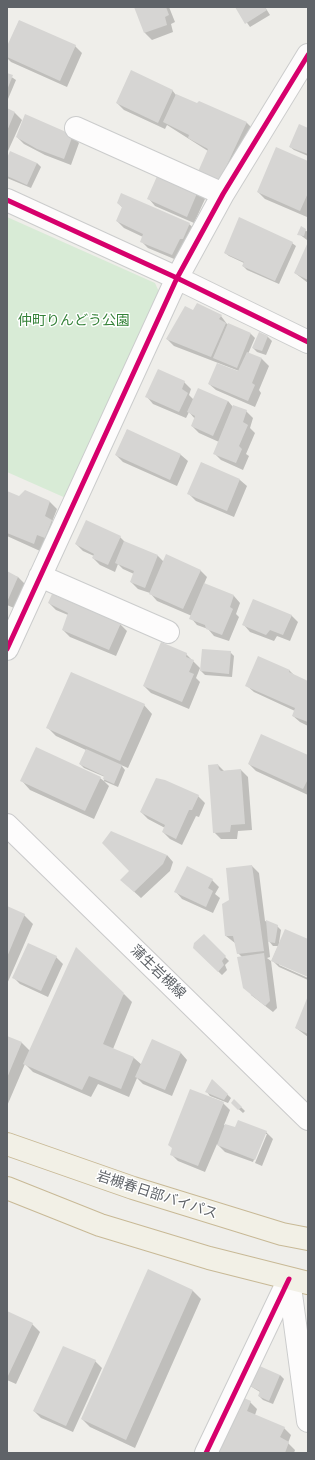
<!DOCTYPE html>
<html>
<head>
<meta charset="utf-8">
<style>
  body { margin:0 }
  #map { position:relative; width:315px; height:1460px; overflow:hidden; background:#efeeea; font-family:Montserrat,sans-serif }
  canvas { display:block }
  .frame { position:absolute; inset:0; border:8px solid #5f6368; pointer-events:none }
</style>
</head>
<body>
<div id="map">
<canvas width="315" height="1460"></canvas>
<div class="frame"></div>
</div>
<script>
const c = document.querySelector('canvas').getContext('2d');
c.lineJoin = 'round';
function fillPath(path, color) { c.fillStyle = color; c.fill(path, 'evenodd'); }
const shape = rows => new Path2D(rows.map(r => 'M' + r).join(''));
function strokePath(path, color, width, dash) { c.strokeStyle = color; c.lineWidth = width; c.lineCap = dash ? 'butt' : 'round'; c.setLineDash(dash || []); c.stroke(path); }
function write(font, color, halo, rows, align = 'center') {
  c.font = font + ' Montserrat,"Noto Sans JP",sans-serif'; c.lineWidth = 3; c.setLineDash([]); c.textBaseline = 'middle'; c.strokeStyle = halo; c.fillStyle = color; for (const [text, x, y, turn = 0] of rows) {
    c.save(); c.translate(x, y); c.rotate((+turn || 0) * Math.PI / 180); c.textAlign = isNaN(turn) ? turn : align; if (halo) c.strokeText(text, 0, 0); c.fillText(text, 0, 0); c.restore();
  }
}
const green = shape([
  [7,217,155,283,160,294,68,499,7,472]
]);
const shadow = shape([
  [135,7,169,7,175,22,171,24,173,32,152,40,145,33],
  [236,7,265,7,270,15,250,27],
  [19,21,75,46,82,53,67,87,11,62,7,58,7,48],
  [7,74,16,80,8,99,7,98],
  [172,90,176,95,197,104,199,102,247,123,254,130,225,190,208,151,167,125,165,129,124,110,117,103],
  [7,109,15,113,22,120,8,151],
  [308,129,308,156,294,150,290,147],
  [73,136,79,143,71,165,45,155,24,144,17,137],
  [7,160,37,163,41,167,31,188,7,178],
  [308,162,307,217,265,199,258,192],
  [198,192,205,199,194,223,155,206,149,199],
  [118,203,189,224,196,230,179,261,148,248,141,241,143,237,124,228,117,221,123,208],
  [301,228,308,232,307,240,299,234],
  [292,243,296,246,279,284,247,270,243,266,244,263,229,256,225,253],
  [308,245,308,283,295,273],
  [194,311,221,316,227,324,251,334,255,338,248,354,262,359,269,366,259,390,261,393,255,407,216,390,209,384,239,371,174,346,167,339],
  [259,334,268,337,272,341,266,355,257,352,253,348],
  [184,382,191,389,189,395,194,400,228,401,233,407,246,411,253,418,250,428,255,433,246,454,249,456,243,470,221,460,214,453,219,442,199,433,192,426,195,419,189,412,186,418,153,404,147,397],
  [127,430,181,455,188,461,177,486,123,462,116,455],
  [202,463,240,480,247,486,234,517,196,501,189,494],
  [7,492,20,497,25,492,50,502,57,509,52,522,58,528,40,551,7,536],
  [120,537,126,543,158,556,164,562,200,570,207,577,204,584,234,596,240,603,236,614,239,617,229,641,214,636,208,629,197,625,191,618,192,616,157,601,150,593,138,589,131,582,134,574,123,569,118,564,115,572,100,565,93,558,94,556,83,551,76,544],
  [7,573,18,577,25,584,14,608,7,605],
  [49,603,120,624,127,631,116,656,70,637,63,630,68,615,56,610],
  [291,615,298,622,290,641,277,636,274,641,250,632,244,625],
  [230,652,234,656,232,677,205,675,201,671],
  [186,654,200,668,196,678,200,682,189,709,151,693,144,686],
  [289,670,295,676,308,682,308,726,300,722,293,716,295,711,254,692,247,686],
  [144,705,152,714,128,768,121,765,125,770,118,787,104,781,109,786,94,819,30,790,22,781,100,778,104,781,105,777,84,768,80,764,86,750,56,736,47,727],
  [308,756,308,795,256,771,249,764],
  [218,765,224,771,241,770,248,777,252,830,238,831,237,839,221,839,214,832],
  [198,796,205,803,199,817,196,816,182,845,170,839,163,832,165,828,148,819,141,812],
  [167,855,173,862,170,871,141,898,129,887],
  [252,866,259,873,265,921,277,926,281,930,279,943,308,940,308,976,279,963,279,965,308,978,308,980,279,967,272,960,278,946,273,946,268,940,270,957,267,958,271,961,277,1008,273,1012,251,995,242,957,238,953,235,943,226,936,230,900],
  [212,880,219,887,215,894,220,898,213,913,182,899,176,892],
  [7,908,24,915,33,924,7,984],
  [204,936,229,961,225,965,227,970,222,975,194,948],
  [56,957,63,964,48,997,20,984,13,977],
  [124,994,132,1002,113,1049,134,1058,142,1065,181,1053,187,1060,172,1096,143,1084,137,1078,129,1097,98,1084,91,1097,33,1072,25,1064,7,1106,7,1037,22,1043,30,1051],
  [308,999,308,1037,296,1028],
  [212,1080,231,1098,228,1103,210,1096,207,1092],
  [234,1100,245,1111,243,1113,232,1103],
  [223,1103,230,1110,224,1125,235,1129,266,1132,273,1139,262,1166,255,1163,267,1134,265,1134,253,1162,225,1152,217,1144,205,1172,178,1161,171,1154,173,1149],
  [149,1271,193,1291,201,1299,135,1448,90,1427,82,1419],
  [7,1312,32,1324,40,1332,16,1384,7,1380],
  [95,1361,102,1368,73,1432,41,1418,34,1411],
  [280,1375,284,1379,273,1404,263,1400,259,1396,260,1392,247,1384],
  [250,1402,257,1409,255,1415,284,1428,291,1435,288,1443,295,1450,294,1453,215,1453]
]);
const building = shape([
  [134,7,166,7,169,15,165,17,167,25,144,33],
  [235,7,265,7,267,10,245,24],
  [19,20,76,45,60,81,7,57,7,46],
  [131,70,173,90,158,123,116,103],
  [7,73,13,75,7,90],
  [176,94,197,103,199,101,247,122,218,184,197,174,208,149,188,138,189,135,163,122],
  [7,108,15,112,7,131],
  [25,114,73,135,64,159,37,149,16,137],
  [299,124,308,128,308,154,289,147],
  [276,147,308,161,308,193,300,211,257,192],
  [10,151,37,163,27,185,7,176,7,158],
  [158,174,198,191,187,217,147,199],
  [121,193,190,223,183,239,180,239,172,255,140,242,143,234,116,221,122,207,117,203],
  [239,217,293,242,275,281,242,266,244,262,224,253],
  [301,226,306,229,304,236,297,235],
  [308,242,308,280,294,273],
  [197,303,222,315,219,319,226,323,211,357,166,339,185,306,193,310],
  [228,323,251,333,237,368,213,358],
  [259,332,268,336,262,351,252,348],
  [247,352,262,358,252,383,255,385,248,401,208,384,217,363,238,371],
  [158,369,185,381,182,389,188,393,179,412,145,397],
  [198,388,228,401,213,436,191,426,195,416,187,412],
  [233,405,247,410,243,422,248,425,239,446,242,449,236,463,213,454],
  [127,429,181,454,170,480,115,455],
  [201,462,240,479,227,511,187,494],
  [25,490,50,501,45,516,52,520,45,538,37,535,34,544,7,533,7,491,19,496],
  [86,520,121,536,108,565,92,558,94,554,75,544],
  [124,541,158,555,145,588,130,582,134,571,115,563],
  [166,554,201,570,183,609,149,594],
  [7,571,18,577,7,602],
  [204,583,234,595,230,607,233,609,222,635,206,629,205,625,189,619],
  [52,594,121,623,109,650,62,630,68,613,48,603],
  [253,599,292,615,283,635,270,630,266,635,242,625],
  [161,642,187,653,186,657,194,660,189,672,194,674,182,702,143,686],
  [202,649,231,651,229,674,200,671],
  [258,656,290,670,289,672,308,681,308,722,292,716,295,708,245,686],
  [71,672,145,704,120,761,46,728],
  [261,734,308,755,308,779,303,789,248,764],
  [36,747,101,777,85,811,20,781],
  [86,749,122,765,114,784,103,779,104,776,79,764],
  [218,764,219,769,221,771,241,769,245,824,231,825,230,832,213,833,208,765],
  [156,778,165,780,199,795,192,810,189,810,176,839,162,832,165,825,140,812],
  [111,831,167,855,163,864,134,892,120,880,129,871,102,843],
  [252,865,264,951,237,954,233,936,225,936,222,904,229,900,226,868],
  [187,866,213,879,208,888,213,891,206,907,174,892],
  [7,906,25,914,7,957],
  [266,920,278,925,275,943,268,942],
  [285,929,308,939,308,977,271,961],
  [204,934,226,956,222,961,224,965,218,972,193,948,194,943],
  [28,943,57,956,41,991,12,978],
  [76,947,124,993,103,1044,134,1057,121,1089,89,1076,82,1090,23,1064],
  [264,953,270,1001,265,1006,243,988,237,957],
  [308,996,308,1034,295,1028],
  [7,1036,22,1042,7,1078],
  [152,1039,181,1052,165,1090,135,1077],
  [212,1079,228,1094,224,1100,205,1092],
  [190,1089,224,1102,198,1166,170,1155,172,1148,168,1145],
  [234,1099,242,1107,238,1110,231,1103],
  [238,1120,267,1131,255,1160,217,1145,225,1124,235,1127],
  [148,1269,193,1290,126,1440,81,1419],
  [7,1311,33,1323,7,1378],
  [63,1346,96,1360,66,1426,33,1411],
  [255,1364,280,1375,269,1401,258,1396,260,1391,246,1384],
  [239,1396,251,1401,247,1411,285,1427,280,1437,289,1442,285,1453,213,1453]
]);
const minor = shape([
  [76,128,223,194],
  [7,200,177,278,308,342],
  [40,576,168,632],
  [7,649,177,278,223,194,308,55],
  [289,1279,308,1421],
  [206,1453,289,1279]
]);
const secondary = shape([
  [7,825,308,1119]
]);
const trunk = shape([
  [7,1144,133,1188,282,1234,308,1239],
  [7,1188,100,1225,209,1258,308,1283]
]);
const cycleway = shape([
  [7,200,177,278,308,342],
  [7,649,177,278,223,194,308,55],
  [206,1453,289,1279]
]);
const parkNames = [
  ["仲町りんどう公園",74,321]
];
const streetNames = [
  ["蒲生岩槻線",158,972,44],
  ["岩槻春日部バイパス",157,1195,18]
];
fillPath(green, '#d8ebd6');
fillPath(shadow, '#0003');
fillPath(building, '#d6d5d3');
strokePath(minor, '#cbcccc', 24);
strokePath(secondary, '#cacacb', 24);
strokePath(trunk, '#c8b996', 24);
strokePath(minor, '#fdfcfc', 22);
strokePath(secondary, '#fdfcfc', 22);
strokePath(trunk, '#f2f0e6', 22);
strokePath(cycleway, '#d6006c', 5);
write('14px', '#348238', '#fff', parkNames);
write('14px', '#5f6368', '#fff', streetNames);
</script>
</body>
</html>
